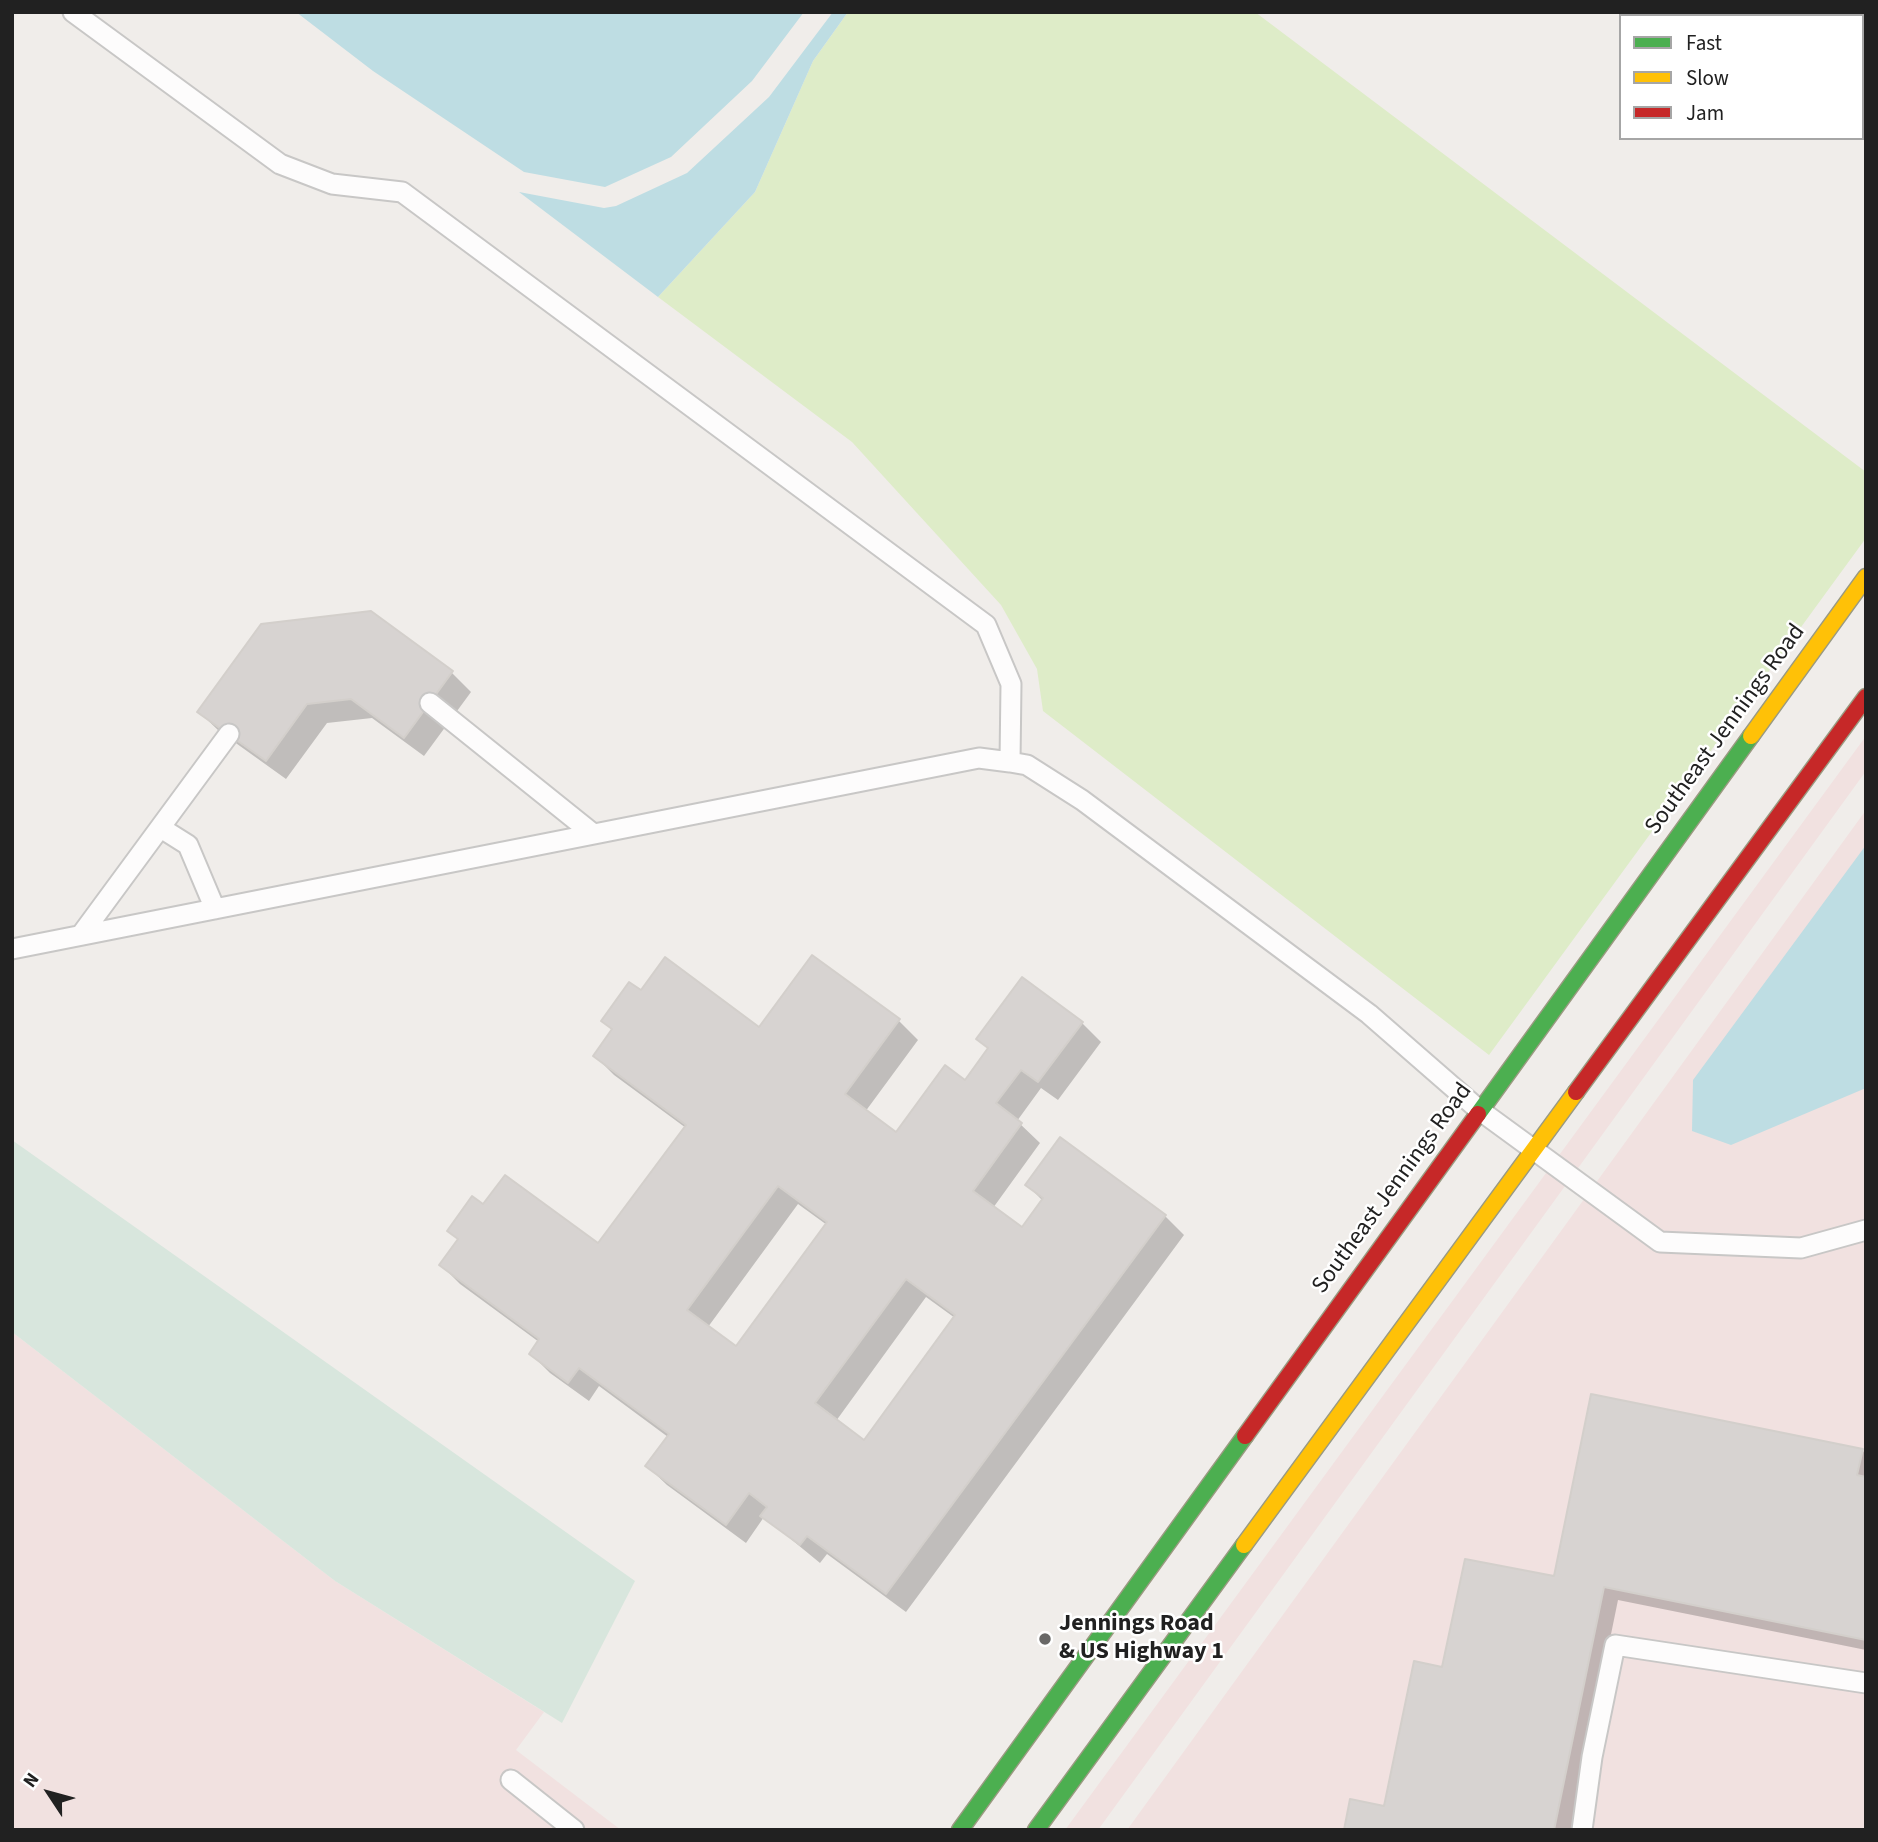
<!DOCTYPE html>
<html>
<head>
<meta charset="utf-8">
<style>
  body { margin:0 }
  #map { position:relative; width:1878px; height:1842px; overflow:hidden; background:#f0edea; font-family:"Source Sans 3",sans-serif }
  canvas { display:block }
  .frame { position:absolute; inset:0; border:14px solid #212121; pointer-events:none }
  .legend { position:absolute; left:1619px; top:14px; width:245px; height:126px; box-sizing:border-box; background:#fff; border:2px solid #a6a6a6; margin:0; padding:9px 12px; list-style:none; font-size:21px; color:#212121 }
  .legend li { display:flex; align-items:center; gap:14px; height:35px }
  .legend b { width:35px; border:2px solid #a6a6a6 }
  .north { position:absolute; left:14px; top:1758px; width:70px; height:70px; -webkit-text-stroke:5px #fff; paint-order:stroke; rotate:306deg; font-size:19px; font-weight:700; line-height:28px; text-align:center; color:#212121 }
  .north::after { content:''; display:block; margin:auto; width:24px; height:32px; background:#212121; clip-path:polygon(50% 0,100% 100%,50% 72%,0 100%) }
</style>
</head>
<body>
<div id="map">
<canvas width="1878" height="1842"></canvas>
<div class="frame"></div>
<ul class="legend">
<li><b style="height:9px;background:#4caf50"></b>Fast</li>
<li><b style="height:9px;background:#ffc107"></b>Slow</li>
<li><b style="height:9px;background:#c62828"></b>Jam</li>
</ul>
<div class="north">N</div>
</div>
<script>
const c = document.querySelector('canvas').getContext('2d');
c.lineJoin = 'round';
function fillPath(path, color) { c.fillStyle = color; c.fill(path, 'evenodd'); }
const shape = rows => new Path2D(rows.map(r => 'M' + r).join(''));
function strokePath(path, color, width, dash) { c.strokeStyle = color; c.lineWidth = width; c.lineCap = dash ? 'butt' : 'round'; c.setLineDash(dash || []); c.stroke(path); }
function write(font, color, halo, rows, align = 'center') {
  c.font = font + ' "Source Sans 3",sans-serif'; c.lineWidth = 5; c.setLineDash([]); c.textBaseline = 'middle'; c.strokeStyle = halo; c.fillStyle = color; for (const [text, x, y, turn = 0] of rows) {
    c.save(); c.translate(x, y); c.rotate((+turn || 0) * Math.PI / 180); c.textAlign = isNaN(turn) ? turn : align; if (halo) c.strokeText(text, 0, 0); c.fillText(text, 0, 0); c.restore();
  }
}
const commercial = shape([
  [1866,736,1866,771,1098,1830,1065,1830],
  [1866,810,1866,1830,1127,1830],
  [12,1332,335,1581,544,1712,516,1750,621,1830,12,1830]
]);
const grass = shape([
  [848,12,1255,12,1866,472,1866,538,1489,1055,1043,711,1037,669,1001,605,852,442,658,297,755,192,813,61]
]);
const wetland = shape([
  [12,1140,635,1581,562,1723,335,1581,12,1332]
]);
const water = shape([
  [296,12,804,12,752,81,671,157,605,187,524,172,373,71],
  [833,12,848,12,813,61,755,192,658,297,519,192,604,208,616,206,687,173,769,97],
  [1866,845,1866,1088,1731,1145,1692,1131,1693,1080]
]);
const shadow = shape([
  [452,673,471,692,424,756,372,718,327,723,286,779,219,731,199,712],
  [812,957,899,1021,918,1040,865,1112,896,1135,965,1082,989,1049,979,1039,1082,1023,1101,1042,1058,1100,1041,1088,1017,1121,1040,1143,993,1208,1022,1229,1043,1201,1027,1185,1165,1216,1184,1235,906,1612,827,1554,820,1563,764,1517,746,1543,667,1485,647,1466,668,1437,599,1386,589,1401,550,1373,531,1354,539,1342,460,1284,441,1265,459,1240,449,1230,484,1206,599,1246,686,1128,614,1075,595,1056,613,1031,603,1021,641,993,759,1029],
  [798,1204,827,1225,736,1349,708,1327],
  [926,1297,955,1318,865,1442,836,1421],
  [1862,1450,1866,1454,1866,1650,1618,1600,1571,1830,1345,1830,1386,1808,1443,1669]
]);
const building = shape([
  [371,611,453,671,404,738,351,699,307,704,266,761,197,712,261,624,371,611],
  [812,955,900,1019,845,1094,896,1132,945,1065,965,1080,988,1048,976,1039,1022,977,1083,1022,1038,1082,1021,1070,996,1103,1022,1123,973,1191,1022,1227,1043,1198,1025,1185,1060,1137,1166,1215,886,1594,807,1536,800,1545,760,1516,767,1507,749,1493,726,1525,645,1466,669,1434,579,1368,568,1383,529,1354,539,1339,439,1265,458,1239,447,1231,472,1196,483,1204,505,1175,598,1243,686,1125,593,1056,612,1029,601,1021,629,982,641,990,665,957,759,1027,812,955],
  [778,1186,827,1222,736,1346,687,1310,778,1186],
  [906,1279,955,1315,864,1440,815,1403,906,1279],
  [1591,1394,1863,1449,1857,1475,1866,1477,1866,1640,1604,1587,1554,1830,1344,1830,1350,1799,1384,1806,1414,1661,1442,1667,1465,1559,1554,1576,1591,1394]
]);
const lane = shape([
  [73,12,280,164,332,184,402,192,986,625,1011,684,1010,762],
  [430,703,592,833],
  [161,828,188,845,215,909],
  [81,935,229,734],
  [12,949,979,758,1010,762,1027,765,1082,800,1369,1014,1478,1109,1660,1242,1801,1248,1866,1230],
  [511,1780,574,1830],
  [1582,1830,1592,1757,1615,1645,1866,1683]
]);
const fast = shape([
  [1478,1114,1751,736],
  [960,1830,1245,1436],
  [1036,1830,1244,1545]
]);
const slow = shape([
  [1751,736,1866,577],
  [1244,1545,1576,1092]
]);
const jam = shape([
  [1576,1092,1866,697],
  [1245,1436,1478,1114]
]);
const markers = [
  [1045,1639,7,"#696867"]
];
const streetNames = [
  ["Southeast Jennings Road",1726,730,-54],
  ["Southeast Jennings Road",1393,1189,-54]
];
const poiNames = [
  ["Jennings Road",1059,1625],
  ["& US Highway 1",1059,1653]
];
fillPath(commercial, '#f1e1e0');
fillPath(grass, '#deecc8');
fillPath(wetland, '#d8e6dd');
fillPath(water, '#bedde3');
fillPath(shadow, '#0003');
fillPath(building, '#d7d3d1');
strokePath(building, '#d3cfcb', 2);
strokePath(lane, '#c8c7c6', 23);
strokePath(fast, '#9a9a81', 19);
strokePath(slow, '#9a9a81', 19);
strokePath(jam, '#9a9a81', 19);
strokePath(lane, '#fdfcfc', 19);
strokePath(fast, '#4caf50', 16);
strokePath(slow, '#ffc107', 16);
strokePath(jam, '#c62828', 16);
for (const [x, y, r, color] of markers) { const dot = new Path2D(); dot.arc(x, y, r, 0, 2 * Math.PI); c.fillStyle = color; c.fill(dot); strokePath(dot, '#fff', 2.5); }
write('24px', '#212121', '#fff', streetNames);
write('bold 24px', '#212121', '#fff', poiNames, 'left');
</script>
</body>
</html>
